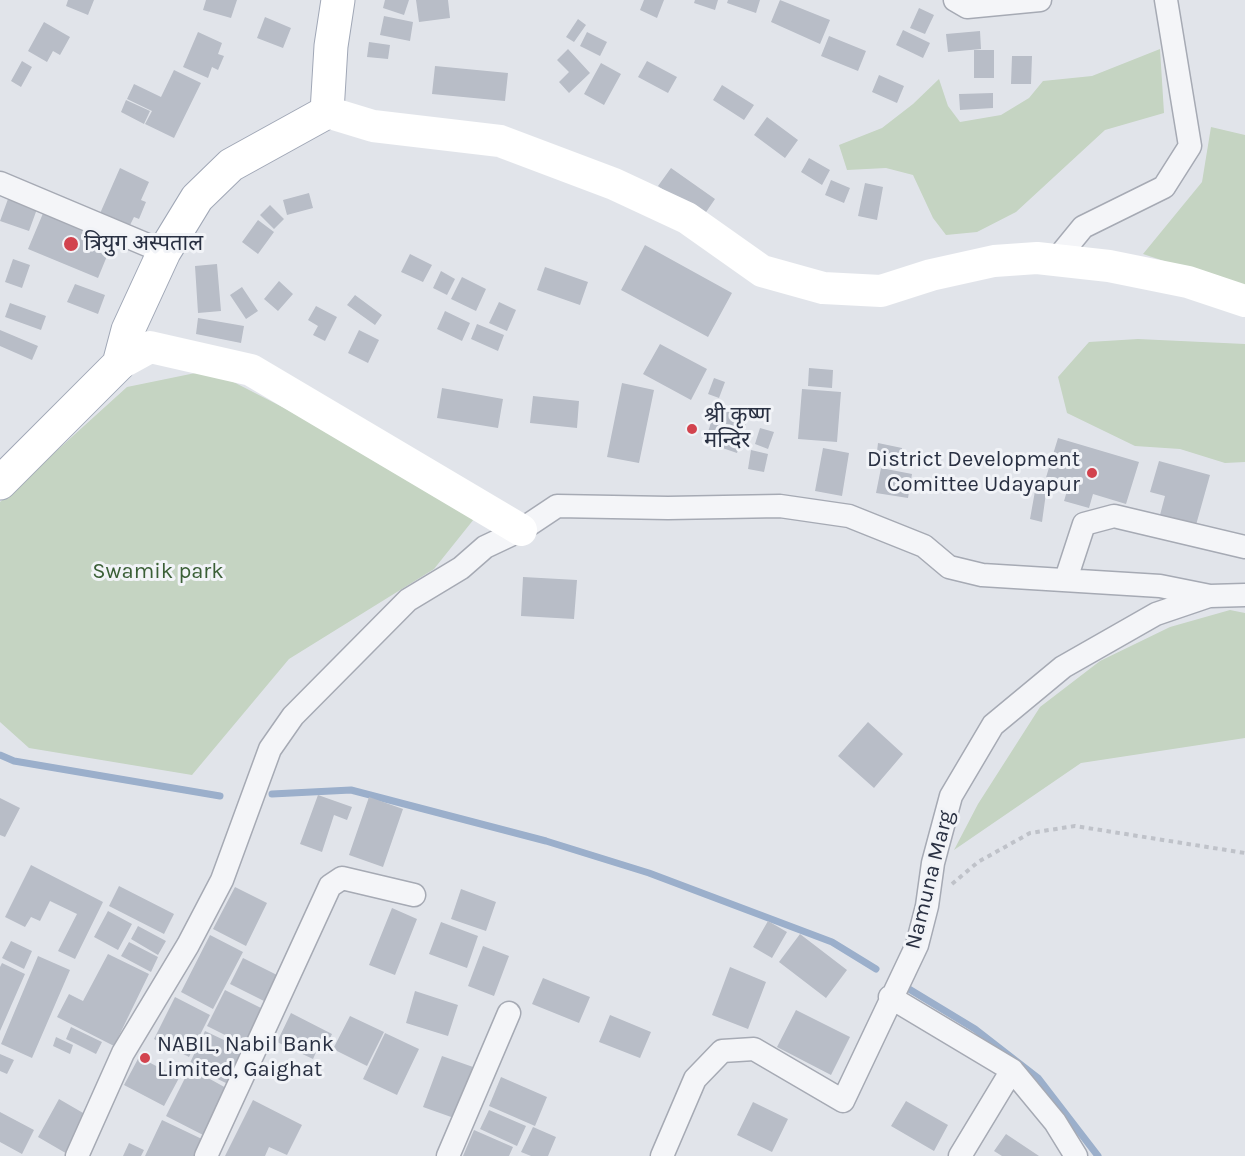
<!DOCTYPE html>
<html>
<head>
<meta charset="utf-8">
<style>
  body { margin:0 }
  canvas { display:block; background:#e1e4ea }
</style>
</head>
<body>
<canvas width="1245" height="1156"></canvas>
<script>
const c = document.querySelector('canvas').getContext('2d');
c.lineJoin = 'round';
function fillPath(path, color) { c.fillStyle = color; c.fill(path, 'evenodd'); }
const shape = rows => new Path2D(rows.map(r => 'M' + r).join(''));
function strokePath(path, color, width, dash) { c.strokeStyle = color; c.lineWidth = width; c.lineCap = dash ? 'butt' : 'round'; c.setLineDash(dash || []); c.stroke(path); }
function write(font, color, halo, rows, align = 'center') {
  c.font = font + ' Karla,"Noto Sans Devanagari",sans-serif'; c.lineWidth = 6; c.setLineDash([]); c.textBaseline = 'middle'; c.strokeStyle = halo; c.fillStyle = color; for (const [text, x, y, turn = 0] of rows) {
    c.save(); c.translate(x, y); c.rotate((+turn || 0) * Math.PI / 180); c.textAlign = isNaN(turn) ? turn : align; if (halo) c.strokeText(text, 0, 0); c.fillText(text, 0, 0); c.restore();
  }
}
const green = shape([
  [1160,49,1164,113,1105,130,1016,212,977,232,946,235,933,218,913,175,886,168,847,170,839,145,882,128,913,104,939,79,948,106,960,122,1001,115,1029,98,1043,81,1092,76],
  [1211,127,1245,135,1245,288,1143,254,1202,182],
  [1138,339,1245,344,1245,462,1225,463,1180,449,1135,446,1067,413,1058,377,1089,342],
  [210,370,296,414,478,514,434,569,289,659,192,775,29,748,0,722,0,502,127,387],
  [1230,610,1245,613,1245,738,1081,763,954,850,978,804,1040,707,1100,661,1170,627]
]);
const stream = shape([
  [0,755,14,761,220,796],
  [272,794,351,790,546,841,649,873,832,942,876,969],
  [904,986,975,1029,1038,1078,1098,1156]
]);
const building = shape([
  [68,0,94,0,88,15,66,6],
  [206,0,237,0,231,18,203,10],
  [385,0,409,0,404,15,383,8],
  [416,0,448,0,450,18,419,22],
  [644,0,664,0,657,18,640,10],
  [695,0,718,0,715,10,694,3],
  [728,0,760,0,756,13,727,3],
  [780,0,830,20,820,44,771,22],
  [919,8,934,15,925,34,910,28],
  [384,16,413,22,410,41,380,35],
  [265,17,291,28,283,48,257,38],
  [578,19,586,25,574,42,566,37],
  [44,22,70,37,60,55,53,51,47,62,28,51],
  [903,30,930,43,923,58,896,45],
  [980,31,981,49,948,52,946,34],
  [198,32,222,43,218,54,224,56,218,70,212,67,208,78,183,67],
  [587,32,607,42,600,56,580,46],
  [829,36,866,51,858,71,821,56],
  [369,42,390,45,388,59,367,57],
  [568,49,590,73,569,93,559,82,569,72,557,60],
  [974,50,994,50,994,78,974,78],
  [1012,56,1032,56,1031,84,1011,84],
  [22,61,32,67,21,87,11,81],
  [647,61,677,77,668,93,638,77],
  [601,63,621,74,604,105,584,94],
  [435,66,508,73,505,101,432,94],
  [174,70,201,83,174,138,145,124,152,111,127,99,134,84,161,97],
  [879,75,904,86,897,103,872,92],
  [722,85,754,105,744,120,713,100],
  [993,93,993,108,960,110,959,94],
  [126,100,150,111,144,124,121,112],
  [767,117,798,140,785,158,754,135],
  [809,158,830,170,822,185,801,172],
  [120,168,149,182,141,200,146,202,139,219,134,217,127,231,98,218],
  [671,168,715,199,702,218,658,186],
  [831,180,850,188,844,203,825,195],
  [865,183,883,187,877,220,858,216],
  [309,193,313,208,287,215,283,200],
  [8,199,37,209,29,231,0,221],
  [270,205,284,219,274,229,260,215],
  [44,211,114,239,98,278,28,249],
  [258,220,274,232,258,254,242,242],
  [645,245,732,293,708,337,621,290],
  [410,254,432,265,423,282,401,272],
  [13,259,30,265,22,288,5,282],
  [217,264,221,311,198,313,195,266],
  [545,267,588,282,580,305,537,290],
  [441,271,455,279,447,295,433,288],
  [462,277,486,289,476,311,451,299],
  [279,281,293,294,278,311,264,299],
  [75,284,105,295,98,314,67,302],
  [242,287,258,311,246,319,230,295],
  [355,295,382,315,375,325,347,305],
  [499,302,516,310,507,331,489,323],
  [10,303,46,316,41,330,5,317],
  [316,306,337,317,325,341,313,335,318,326,308,320],
  [445,311,470,323,462,341,437,329],
  [198,318,244,326,241,343,196,334],
  [477,324,504,335,498,351,471,339],
  [0,330,38,346,32,360,0,346],
  [359,330,379,340,368,363,348,353],
  [660,344,707,369,691,400,643,374],
  [809,368,833,370,832,388,808,386],
  [714,378,725,382,719,398,708,394],
  [622,383,654,390,639,463,607,457],
  [442,388,503,399,498,428,437,418],
  [802,389,841,392,837,442,798,439],
  [533,396,579,401,577,428,530,423],
  [716,406,748,417,737,453,705,442],
  [760,428,774,432,768,449,755,444],
  [1058,438,1139,462,1126,504,1093,494,1089,508,1064,501,1067,491,1044,484],
  [878,443,902,448,900,464,876,460],
  [823,448,849,453,842,496,815,491],
  [751,450,768,454,764,472,748,469],
  [1159,461,1210,475,1196,525,1160,515,1165,496,1150,492],
  [881,468,912,474,908,498,876,493],
  [1035,491,1046,493,1042,522,1030,519],
  [523,577,577,580,574,619,521,616],
  [868,722,903,754,874,788,838,756],
  [318,795,352,807,347,820,334,815,322,852,300,844],
  [369,797,403,809,383,867,349,855],
  [0,798,20,808,5,837,0,835],
  [31,865,103,902,75,959,58,951,77,914,50,901,40,921,31,917,25,927,5,917],
  [119,886,174,914,164,934,109,906],
  [235,887,267,903,246,946,213,929],
  [461,889,496,902,486,931,451,919],
  [392,908,417,919,395,975,369,965],
  [108,911,132,924,118,950,94,937],
  [768,921,787,932,772,958,753,947],
  [441,922,478,936,467,968,429,954],
  [138,926,166,941,158,955,131,939],
  [800,934,847,970,826,998,779,962],
  [210,935,243,952,213,1009,181,992],
  [11,941,32,951,24,969,2,958],
  [129,942,158,957,151,972,121,956],
  [483,946,509,956,494,996,468,986],
  [108,954,149,974,114,1046,57,1017,69,994,83,1001],
  [38,956,70,970,32,1058,1,1044],
  [243,958,279,976,266,1002,230,984],
  [2,963,25,974,0,1031,0,967],
  [730,967,766,982,748,1029,712,1015],
  [543,978,590,997,579,1023,532,1004],
  [225,990,263,1009,245,1045,207,1026],
  [415,991,458,1005,448,1036,406,1023],
  [175,997,210,1015,189,1057,154,1039],
  [796,1010,850,1037,831,1075,777,1047],
  [291,1013,332,1034,324,1051,318,1048,313,1059,277,1042],
  [610,1015,651,1032,640,1058,599,1042],
  [350,1016,384,1032,367,1066,333,1049],
  [71,1027,102,1042,96,1054,66,1039],
  [205,1031,247,1051,230,1085,189,1065],
  [385,1033,419,1049,397,1095,363,1079],
  [56,1037,73,1045,70,1054,53,1046],
  [0,1054,14,1060,7,1074,0,1071],
  [442,1056,473,1067,454,1118,423,1107],
  [139,1057,179,1078,164,1106,124,1085],
  [190,1068,228,1089,205,1136,166,1116],
  [501,1077,547,1097,535,1126,489,1106],
  [59,1099,90,1117,69,1155,38,1137],
  [253,1100,302,1125,287,1155,269,1147,265,1156,225,1156],
  [906,1101,948,1125,934,1151,891,1126],
  [753,1102,788,1119,772,1152,737,1135],
  [489,1110,526,1126,517,1146,480,1129],
  [0,1112,34,1130,22,1154,0,1142],
  [162,1120,204,1140,197,1156,145,1156],
  [533,1127,556,1137,548,1156,531,1156,521,1152],
  [474,1130,513,1147,509,1156,463,1156],
  [1006,1134,1039,1156,1002,1156,994,1151],
  [129,1143,144,1150,141,1156,123,1156]
]);
const path = shape([
  [952,884,978,862,1030,833,1075,826,1245,853]
]);
const street = shape([
  [955,0,967,7,1040,0],
  [0,183,164,252],
  [1056,260,1083,227,1164,187,1190,146,1166,0],
  [1066,579,1084,524,1114,516,1245,547],
  [890,997,1012,1070,1055,1122,1076,1156],
  [77,1156,123,1053,188,945,222,880,270,749,293,716,408,600,461,568,485,547,521,530,557,506,668,508,780,506,849,516,924,546,949,567,982,575,1160,586,1210,596,1245,595],
  [206,1156,330,886,342,878,414,895],
  [448,1156,509,1013],
  [662,1156,695,1079,722,1051,754,1049,843,1101,917,945,927,906,933,863,951,796,993,725,1063,667,1156,614,1209,596],
  [960,1156,1012,1070]
]);
const secondary = shape([
  [327,112,373,126,500,141,614,184,687,218,762,271,823,288,881,291,931,275,994,261,1037,258,1109,266,1188,282,1245,301],
  [119,364,150,347,251,370,521,530]
]);
const primary = shape([
  [0,483,119,364,128,330,164,252,197,198,231,165,327,112,331,46,338,0]
]);
const markers = [
  [71,244,8,"#d2434e"],
  [692,429,6,"#d2434e"],
  [1092,473,6,"#d2434e"],
  [145,1058,6,"#d2434e"]
];
const poiNames = [
  ["त्रियुग अस्पताल",84,244],
  ["श्री कृष्ण",704,416],
  ["मन्दिर",704,441],
  ["District Development",1080,460,"right"],
  ["Comittee Udayapur",1080,485,"right"],
  ["NABIL, Nabil Bank",157,1045],
  ["Limited, Gaighat",157,1070]
];
const parkNames = [
  ["Swamik park",158,572]
];
const streetNames = [
  ["Namuna Marg",930,880,-76]
];
fillPath(green, '#c5d4c2');
strokePath(stream, '#9bafcb', 7);
fillPath(building, '#b8bdc7');
strokePath(street, '#a6aab4', 25);
strokePath(primary, '#a0a7b6', 35);
strokePath(path, '#bfc2c9', 4, [4.5, 4.5]);
strokePath(street, '#f4f5f8', 22);
strokePath(secondary, '#fff', 32);
strokePath(primary, '#fff', 33);
for (const [x, y, r, color] of markers) { const dot = new Path2D(); dot.arc(x, y, r, 0, 2 * Math.PI); c.fillStyle = color; c.fill(dot); strokePath(dot, '#f1f3f7', 2); }
write('22px', '#293042', '#f1f3f7', poiNames, 'left');
write('22px', '#3a5f36', '#f1f3f7', parkNames);
write('22px', '#293042', '#f1f3f7', streetNames);
</script>
</body>
</html>
